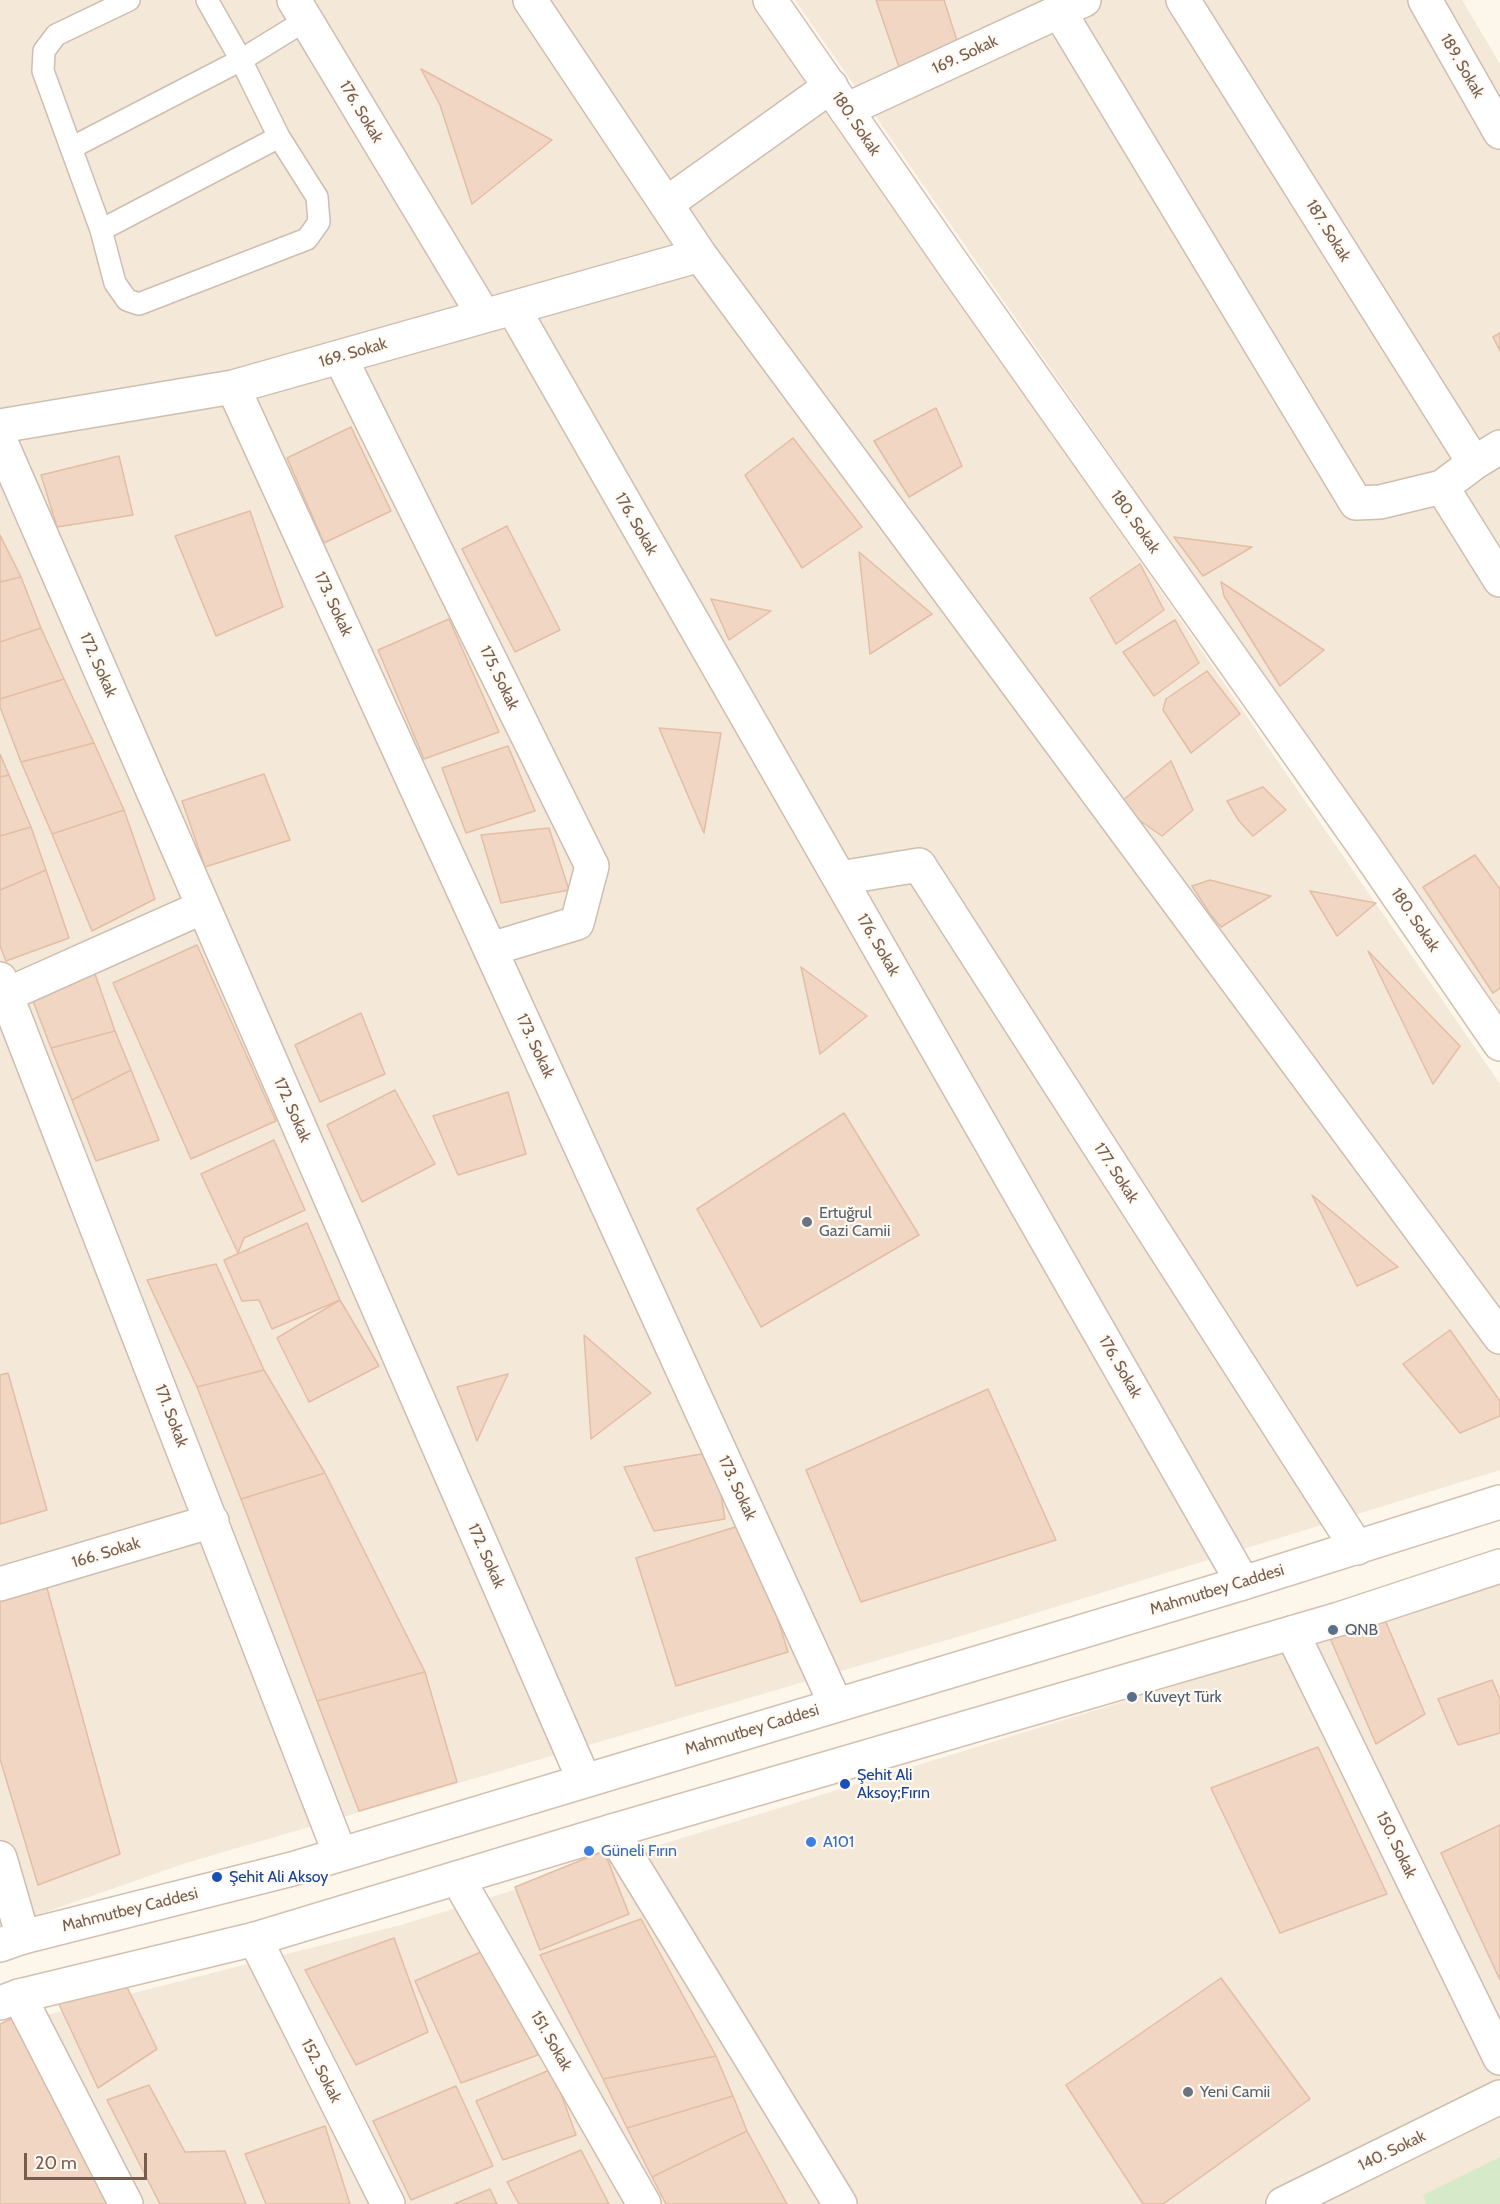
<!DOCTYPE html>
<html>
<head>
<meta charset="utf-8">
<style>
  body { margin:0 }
  #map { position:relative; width:1500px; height:2204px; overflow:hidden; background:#fcf6eb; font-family:Cabin,sans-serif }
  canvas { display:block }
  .scale { position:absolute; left:24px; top:2153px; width:123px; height:27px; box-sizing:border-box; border:3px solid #775d4e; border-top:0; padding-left:8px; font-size:18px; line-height:21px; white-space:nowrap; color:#775d4e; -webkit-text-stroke:4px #fef9f1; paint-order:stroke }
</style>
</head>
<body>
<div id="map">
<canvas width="1500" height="2204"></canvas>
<div class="scale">20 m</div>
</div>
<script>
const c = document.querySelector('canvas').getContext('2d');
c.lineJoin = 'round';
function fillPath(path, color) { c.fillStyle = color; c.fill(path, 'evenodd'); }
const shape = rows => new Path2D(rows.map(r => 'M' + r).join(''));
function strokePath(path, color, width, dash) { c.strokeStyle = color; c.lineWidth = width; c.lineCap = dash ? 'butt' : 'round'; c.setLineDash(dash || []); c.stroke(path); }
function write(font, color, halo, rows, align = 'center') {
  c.font = font + ' Cabin,sans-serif'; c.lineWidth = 4.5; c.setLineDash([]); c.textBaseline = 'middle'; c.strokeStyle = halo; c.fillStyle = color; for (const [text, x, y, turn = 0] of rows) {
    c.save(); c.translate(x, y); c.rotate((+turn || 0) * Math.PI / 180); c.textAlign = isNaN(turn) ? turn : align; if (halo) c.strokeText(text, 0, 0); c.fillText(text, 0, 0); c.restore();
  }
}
const residential = shape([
  [0,0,757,0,909,226,1500,1084,1500,1470,974,1632,186,1863,0,1928],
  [795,0,1462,0,1500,64,1500,1017],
  [1500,1585,1500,2204,0,2204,0,2027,401,1925]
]);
const green = shape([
  [1500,2157,1500,2204,1426,2204,1423,2195]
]);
const building = shape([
  [876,0,944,0,960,50,901,73,876,0],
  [421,69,552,140,472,204,440,105,421,69],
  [1500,333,1500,351,1493,337,1500,333],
  [936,408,962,466,909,497,874,441,936,408],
  [351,427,391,511,324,543,287,458,351,427],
  [793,438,862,527,802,568,745,475,793,438],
  [119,456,133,515,57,527,41,475,119,456],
  [250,511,283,607,216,636,175,536,250,511],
  [507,526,560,630,515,652,462,549,507,526],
  [0,535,21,577,0,582,0,535],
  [1174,537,1252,547,1203,576,1174,537],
  [859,552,932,614,870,654,859,552],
  [1140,564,1164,610,1116,644,1090,598,1140,564],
  [21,577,41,628,0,642,0,582,21,577],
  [1221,582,1324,650,1280,686,1224,596,1221,582],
  [711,599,771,611,729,640,711,599],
  [449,619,499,732,424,759,378,650,449,619],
  [1175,620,1199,663,1154,696,1123,652,1175,620],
  [41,628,64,679,0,699,0,642,41,628],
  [1207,671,1240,714,1191,753,1163,710,1166,699,1207,671],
  [64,679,94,743,21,762,0,707,0,699,64,679],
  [659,728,721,733,704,833,659,728],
  [94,743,124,810,52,834,21,762,94,743],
  [508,746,535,811,466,833,442,768,508,746],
  [0,754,9,775,0,777,0,754],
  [1171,761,1193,810,1162,836,1126,811,1123,800,1171,761],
  [264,774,290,840,205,867,182,801,264,774],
  [9,775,31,827,0,836,0,777,9,775],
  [1263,787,1286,810,1253,836,1239,821,1227,801,1263,787],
  [124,810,155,899,92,931,52,834,124,810],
  [31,827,46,870,0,890,0,836,31,827],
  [549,828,569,890,501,903,481,835,549,828],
  [1475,855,1500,889,1500,988,1493,993,1423,887,1475,855],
  [46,870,69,938,6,961,0,946,0,890,46,870],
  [1210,880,1271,896,1221,927,1210,914,1192,886,1210,880],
  [1310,891,1376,903,1337,936,1310,891],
  [197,945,276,1121,191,1159,113,983,197,945],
  [1368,951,1460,1046,1433,1084,1368,951],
  [801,967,867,1016,820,1054,801,967],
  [95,974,115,1031,51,1048,30,993,95,974],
  [361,1013,385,1074,320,1102,295,1045,361,1013],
  [115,1031,131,1070,72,1100,51,1048,115,1031],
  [131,1070,159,1140,96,1161,72,1100,131,1070],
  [395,1090,435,1164,362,1202,327,1125,395,1090],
  [508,1092,526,1154,458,1175,433,1116,508,1092],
  [844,1113,919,1235,761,1327,697,1209,844,1113],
  [274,1140,305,1210,244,1238,238,1253,201,1174,274,1140],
  [1312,1195,1347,1224,1398,1267,1357,1286,1312,1195],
  [307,1223,340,1300,272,1329,259,1300,242,1301,224,1260,307,1223],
  [216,1264,264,1370,197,1387,147,1280,216,1264],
  [340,1300,379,1366,309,1402,277,1338,340,1300],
  [1450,1330,1500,1401,1500,1416,1460,1433,1403,1364,1450,1330],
  [584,1335,651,1393,591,1439,584,1335],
  [264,1370,325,1473,241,1499,197,1387,264,1370],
  [8,1373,47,1510,0,1524,0,1375,8,1373],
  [508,1374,492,1408,477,1441,457,1387,508,1374],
  [988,1389,1056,1540,861,1602,806,1470,988,1389],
  [714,1452,725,1519,654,1531,624,1467,714,1452],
  [325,1473,425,1672,317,1701,241,1499,325,1473],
  [748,1523,788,1652,676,1686,636,1558,748,1523],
  [47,1588,120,1854,38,1885,0,1759,0,1599,47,1588],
  [1379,1606,1425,1714,1376,1744,1330,1638,1379,1606],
  [425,1672,457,1782,359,1811,317,1701,425,1672],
  [1492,1680,1500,1699,1500,1733,1458,1745,1438,1699,1492,1680],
  [1318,1747,1387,1894,1280,1933,1211,1788,1318,1747],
  [1500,1825,1500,1980,1441,1853,1500,1825],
  [604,1851,629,1914,540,1950,515,1887,604,1851],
  [641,1919,716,2056,603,2079,540,1955,641,1919],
  [394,1938,428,2032,356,2065,305,1970,394,1938],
  [490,1948,538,2055,461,2083,415,1981,490,1948],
  [1221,1978,1310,2099,1163,2204,1143,2204,1066,2085,1221,1978],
  [126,1985,157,2049,98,2088,57,2000,126,1985],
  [17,2016,108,2204,0,2204,0,2024,17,2016],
  [716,2056,733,2096,627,2128,603,2079,716,2056],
  [552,2069,576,2135,503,2160,476,2101,552,2069],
  [149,2085,185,2152,225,2151,246,2204,160,2204,107,2100,149,2085],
  [456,2086,493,2166,411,2200,373,2121,456,2086],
  [733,2096,747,2131,652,2177,627,2128,733,2096],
  [325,2126,350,2204,266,2204,245,2154,325,2126],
  [747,2131,787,2204,666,2204,652,2177,747,2131],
  [581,2150,609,2204,519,2204,507,2182,581,2150],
  [490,2189,497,2204,454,2204,490,2189]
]);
const lane = shape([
  [129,0,56,35,44,51,43,71,101,230,115,283,127,300,139,304,307,239,319,222,317,197,279,137,241,60,207,0],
  [71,148,241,60,306,20],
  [101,230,279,137]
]);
const street = shape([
  [294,0,484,316],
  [530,0,700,255,1500,1337],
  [1183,0,1474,463],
  [1425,0,1500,132],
  [1059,11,1356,503,1380,502,1442,487,1474,463,1500,447],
  [846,110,1084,0],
  [666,204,831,86],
  [513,308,1243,1583],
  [340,357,592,866,577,923,491,949],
  [233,387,836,1705],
  [0,426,233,387,700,255],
  [0,440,584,1780],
  [1442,487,1500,580],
  [840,878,919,865,1357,1548],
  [0,979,340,1854],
  [6,995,203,907],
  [0,1584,212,1521],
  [1292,1633,1500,2058],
  [612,1831,840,2204],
  [0,1858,23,1937],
  [458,1879,644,2204],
  [255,1939,388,2204],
  [19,1996,126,2204],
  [1283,2204,1500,2097]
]);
const secondary = shape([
  [770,0,955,267,1364,846,1500,1044],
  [0,1945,23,1937,292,1869,1243,1583,1500,1502],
  [0,2003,19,1996,255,1939,612,1831,1339,1619,1500,1566]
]);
const markers = [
  [807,1222,6,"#6b7280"],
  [1333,1630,6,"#5c6f8a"],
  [1132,1697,6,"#5c6f8a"],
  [845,1784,6,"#1a4fb4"],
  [811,1842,6,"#3f7fe0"],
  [589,1851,6,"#3f7fe0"],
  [217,1877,6,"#1a4fb4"],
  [1188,2092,6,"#6b7280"]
];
const streetNames = [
  ["169. Sokak",965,55,-25],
  ["189. Sokak",1462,66,60],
  ["176. Sokak",361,112,59],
  ["180. Sokak",856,124,56],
  ["187. Sokak",1328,231,58],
  ["169. Sokak",353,353,-16],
  ["180. Sokak",1135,522,55],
  ["176. Sokak",636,524,60],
  ["173. Sokak",333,604,65],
  ["172. Sokak",98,665,66],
  ["175. Sokak",499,678,64],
  ["180. Sokak",1415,920,56],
  ["176. Sokak",878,945,60],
  ["173. Sokak",535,1046,65],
  ["172. Sokak",292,1110,66],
  ["177. Sokak",1116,1173,57],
  ["176. Sokak",1120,1367,60],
  ["171. Sokak",171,1416,69],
  ["173. Sokak",737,1488,65],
  ["166. Sokak",106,1553,-17],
  ["172. Sokak",486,1556,66],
  ["Mahmutbey Caddesi",1217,1590,-17],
  ["Mahmutbey Caddesi",752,1730,-17],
  ["150. Sokak",1396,1845,64],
  ["Mahmutbey Caddesi",130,1910,-14],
  ["151. Sokak",551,2041,60],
  ["152. Sokak",321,2071,63],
  ["140. Sokak",1392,2151,-26]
];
const worshipNames = [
  ["Ertuğrul",819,1213],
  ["Gazi Camii",819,1231],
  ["Yeni Camii",1200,2092]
];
const serviceNames = [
  ["QNB",1345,1630],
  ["Kuveyt Türk",1144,1697]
];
const transitNames = [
  ["Şehit Ali",857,1775],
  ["Aksoy;Fırın",857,1793],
  ["Şehit Ali Aksoy",229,1877]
];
const shopNames = [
  ["A101",823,1842],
  ["Güneli Fırın",601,1851]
];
fillPath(residential, '#f4e8d9');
fillPath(green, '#d6eac9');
fillPath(building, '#f1d6c3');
strokePath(building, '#e3bda4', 1.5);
strokePath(lane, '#cebeb0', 24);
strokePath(street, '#cebeb0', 36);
strokePath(secondary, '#d4c0b0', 36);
strokePath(lane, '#fff', 21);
strokePath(street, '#fff', 33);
strokePath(secondary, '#fff', 33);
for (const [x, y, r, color] of markers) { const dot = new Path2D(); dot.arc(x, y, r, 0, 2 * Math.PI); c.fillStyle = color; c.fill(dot); strokePath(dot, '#fef9f1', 2); }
write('16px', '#775d4e', '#fef9f1', streetNames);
write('16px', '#5b616d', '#fef9f1', worshipNames, 'left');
write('16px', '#4e5e75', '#fef9f1', serviceNames, 'left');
write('16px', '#164399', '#fef9f1', transitNames, 'left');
write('16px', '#366cbe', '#fef9f1', shopNames, 'left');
</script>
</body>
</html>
